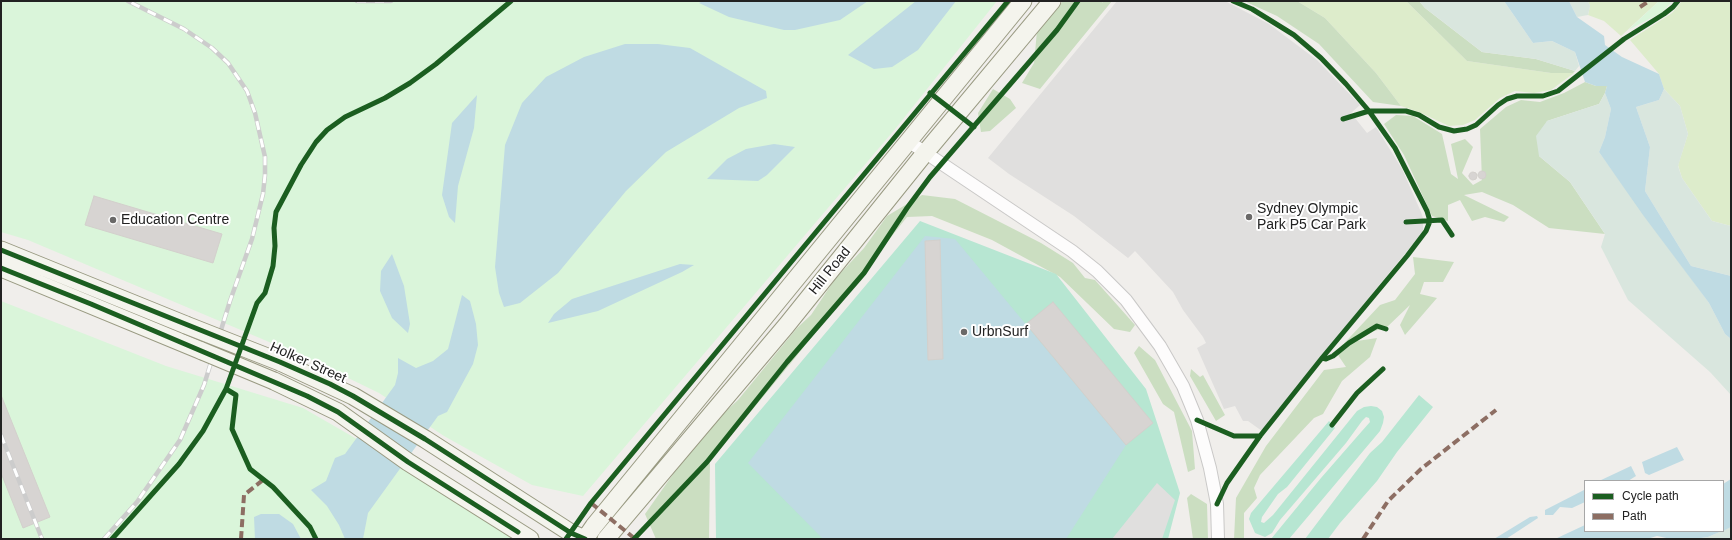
<!DOCTYPE html>
<html>
<head>
<meta charset="utf-8">
<style>
  body { margin:0 }
  #map { position:relative; width:1732px; height:540px; overflow:hidden; background:#f0eeeb; font-family:Helvetica,sans-serif }
  canvas { display:block }
  .frame { position:absolute; inset:0; border:2px solid #222; pointer-events:none }
  .legend { position:absolute; left:1584px; top:480px; width:140px; height:52px; box-sizing:border-box; background:#fff; border:1px solid #a7a7a7; margin:0; padding:5px 7px; list-style:none; font-size:12px; color:#222 }
  .legend li { display:flex; align-items:center; gap:8px; height:20px }
  .legend b { width:20px; border:1px solid #a7a7a7 }
</style>
</head>
<body>
<div id="map">
<canvas width="1732" height="540"></canvas>
<div class="frame"></div>
<ul class="legend">
<li><b style="height:5px;background:#1b5e20"></b>Cycle path</li>
<li><b style="height:5px;background:#8d6e63"></b>Path</li>
</ul>
</div>
<script>
const c = document.querySelector('canvas').getContext('2d');
c.lineJoin = 'round';
function fillPath(path, color) { c.fillStyle = color; c.fill(path, 'evenodd'); }
const shape = rows => new Path2D(rows.map(r => 'M' + r).join(''));
function strokePath(path, color, width, dash) { c.strokeStyle = color; c.lineWidth = width; c.lineCap = dash ? 'butt' : 'round'; c.setLineDash(dash || []); c.stroke(path); }
function write(font, color, halo, rows, align = 'center') {
  c.font = font + ' Helvetica,sans-serif'; c.lineWidth = 4; c.setLineDash([]); c.textBaseline = 'middle'; c.strokeStyle = halo; c.fillStyle = color; for (const [text, x, y, turn = 0] of rows) {
    c.save(); c.translate(x, y); c.rotate((+turn || 0) * Math.PI / 180); c.textAlign = isNaN(turn) ? turn : align; if (halo) c.strokeText(text, 0, 0); c.fillText(text, 0, 0); c.restore();
  }
}
const grass = shape([
  [1297,1,1406,1,1467,61,1551,73,1574,73,1551,90,1534,93,1515,91,1500,98,1475,120,1463,125,1449,126,1419,112,1401,106,1376,73,1325,18],
  [1588,1,1659,1,1621,36,1604,21,1588,15,1590,6],
  [1682,1,1731,1,1731,226,1712,221,1682,178,1678,165,1688,134,1680,106,1664,89,1659,74,1630,40,1672,13]
]);
const forest = shape([
  [1063,1,1102,1,1102,3,1103,1,1112,1,1040,89,1022,83,1034,63,1037,31],
  [1244,1,1297,1,1325,18,1376,73,1401,106,1373,102,1319,44,1277,16],
  [1406,1,1419,1,1425,8,1482,52,1536,59,1575,71,1573,73,1551,73,1467,61],
  [1585,82,1596,86,1607,86,1605,93,1599,104,1547,121,1539,156,1570,182,1605,234,1549,228,1513,205,1482,192,1464,195,1509,217,1504,222,1485,217,1472,221,1460,200,1448,205,1448,221,1432,216,1404,155,1384,124,1396,115,1413,116,1442,134,1451,174,1458,179,1451,144,1465,139,1473,147,1462,173,1473,185,1482,180,1480,129,1506,107,1521,100,1540,102,1564,93],
  [993,89,1010,99,1016,108,990,131,981,132,978,113],
  [922,195,955,199,1041,243,1073,263,1085,278,1095,280,1135,325,1130,332,1114,329,1060,277,992,240,932,216,907,217,795,358,710,461,709,539,656,539,645,514,676,470,724,413,738,400,797,328,811,315,835,279,864,248,887,216],
  [1413,257,1454,262,1443,282,1424,282,1420,294,1437,298,1405,335,1400,325,1410,305,1386,328,1374,331,1357,341,1377,338,1370,357,1342,381,1323,414,1314,418,1260,475,1254,488,1257,498,1244,513,1244,539,1234,539,1236,498,1266,446,1324,370,1346,367,1336,352,1380,305,1395,300,1415,274],
  [1139,346,1155,360,1192,431,1195,469,1188,472,1174,412,1163,404,1134,353],
  [1191,369,1200,377,1203,375,1225,415,1216,421,1190,376],
  [1191,494,1207,504,1208,539,1193,539,1187,498]
]);
const wetland = shape([
  [1419,1,1504,1,1533,43,1552,41,1575,52,1579,66,1575,71,1536,59,1482,52,1425,8],
  [1569,1,1588,1,1590,6,1588,15,1577,17],
  [1664,89,1680,106,1688,134,1678,166,1682,178,1712,221,1731,226,1731,276,1691,266,1645,191,1650,147,1636,107,1659,100],
  [1605,93,1611,109,1605,137,1599,152,1709,303,1725,334,1731,339,1731,395,1710,372,1628,300,1601,247,1605,234,1570,182,1539,156,1536,136,1547,121,1599,104],
  [1731,527,1731,539,1694,539,1708,537]
]);
const park = shape([
  [1,1,997,1,896,128,583,496,532,485,444,436,379,393,307,358,28,240,1,232],
  [1659,1,1673,1,1661,13,1628,30],
  [1,301,166,366,303,408,518,532,517,539,1,539]
]);
const pitch = shape([
  [920,221,1056,274,1146,389,1180,493,1168,539,716,539,715,464],
  [1419,395,1433,407,1397,452,1377,481,1340,523,1328,539,1305,539,1370,453,1382,442],
  [1371,406,1377,407,1382,411,1384,417,1383,423,1380,431,1289,539,1271,539,1321,478,1362,431,1370,422,1369,418,1366,417,1362,421,1346,443,1280,520,1272,533,1265,537,1255,533,1249,519,1251,513,1329,421,1335,428,1287,487,1278,494,1262,517,1261,522,1264,523,1273,515,1357,411,1364,407]
]);
const parking = shape([
  [1117,1,1225,1,1269,24,1317,60,1360,105,1351,113,1367,133,1376,127,1402,169,1421,212,1423,218,1423,230,1421,234,1297,386,1262,431,1248,421,1243,421,1235,406,1224,409,1197,348,1206,343,1203,337,1183,310,1173,292,1135,251,1128,258,1074,216,1009,174,988,158],
  [1157,483,1175,500,1162,539,1112,539]
]);
const water = shape([
  [703,1,868,1,840,20,795,30,784,30,729,17,699,3],
  [916,1,956,1,918,50,892,67,874,69,848,55],
  [1504,1,1569,1,1577,17,1604,36,1605,45,1622,57,1659,74,1664,89,1659,100,1636,107,1650,147,1645,191,1691,266,1731,276,1731,339,1725,334,1709,303,1643,215,1599,152,1605,137,1611,109,1605,93,1607,86,1596,86,1585,82,1575,52,1552,41,1533,43],
  [625,44,658,44,690,48,766,91,767,98,739,108,666,152,626,191,558,273,520,303,504,307,499,293,495,267,505,145,522,103,546,77,584,57],
  [477,95,474,128,458,186,455,223,449,217,442,195,452,123],
  [774,144,795,147,767,175,758,181,707,179,727,159,746,149],
  [925,236,955,239,1126,445,1066,539,823,539,748,463],
  [392,254,404,286,410,324,408,333,392,318,380,291,381,271],
  [680,264,694,265,682,272,598,311,548,323,554,314,572,299],
  [462,295,470,301,476,324,478,345,473,364,447,412,438,416,368,513,363,539,345,539,339,525,327,506,311,490,326,481,335,458,345,454,395,385,398,373,398,358,416,368,433,361,448,349],
  [1677,447,1684,460,1649,475,1645,473,1642,462],
  [1631,466,1636,476,1628,481,1599,481],
  [1731,479,1731,527,1723,531,1723,484],
  [1584,490,1585,502,1572,508,1560,507,1553,515,1545,515,1545,510],
  [261,514,279,514,293,524,301,539,255,539,254,517],
  [1537,516,1538,518,1506,539,1494,539,1530,517],
  [1585,525,1585,531,1722,531,1708,537,1694,539,1671,539,1657,536,1647,539,1555,539]
]);
const building = shape([
  '1478 175a4 4 0 1 1 8 0a4 4 0 1 1-8 0Z',
  '1469 176a4 4 0 1 1 8 0a4 4 0 1 1-8 0Z',
  [94,196,222,234,213,263,85,225,94,196],
  [940,240,943,359,928,360,925,241,940,240],
  [1053,302,1153,423,1126,445,1026,324,1053,302],
  [1,395,50,517,23,528,1,473,1,395]
]);
const street = shape([
  [908,141,1072,251,1097,271,1126,300,1160,346,1183,386,1197,420,1210,468,1217,504,1218,539]
]);
const secondary = shape([
  [1,250,186,325],
  [1,268,202,351],
  [280,362,353,396,425,439,571,533,585,539],
  [274,381,338,412,408,462,530,539],
  [585,539,594,526,1023,1],
  [606,539,786,326,925,153,1052,1]
]);
const rail = shape([
  [357,1,391,1],
  [1,435,42,539],
  [104,539,137,502,180,440,204,385,230,301,252,239,263,194,265,175,265,157,255,113,247,91,228,63,212,48,184,29,128,1]
]);
const secondaryBridge = shape([
  [186,325,280,362],
  [202,351,274,381]
]);
const quiet = shape([
  [1640,7,1649,1],
  [591,503,634,538],
  [241,539,244,495,263,480],
  [1363,539,1388,501,1421,469,1496,410]
]);
const cycleway = shape([
  [930,93,974,127],
  [1343,119,1369,111,1406,111,1419,115,1439,127,1454,131,1467,129,1476,125,1498,105,1507,99,1517,96,1543,96,1558,91,1624,39,1664,14,1673,7,1678,1],
  [1406,222,1442,220,1452,235],
  [1,250,280,362,330,384,353,396,425,439,571,533,585,539],
  [1,268,91,304,307,396,338,412,408,462,518,532],
  [1322,358,1326,359,1333,356,1349,343,1377,326,1386,329],
  [226,389,236,395,232,429,250,469,273,487,310,527,316,539],
  [1197,420,1234,436,1260,436],
  [1332,425,1357,393,1383,369],
  [1217,504,1227,483,1260,436,1322,358,1407,256,1426,231,1430,221,1427,211,1395,148,1369,111,1346,84,1321,58,1294,35,1252,9,1233,1],
  [112,539,179,464,203,431,226,389,257,303,265,293,273,266,275,246,274,228,276,212,301,165,316,142,327,130,345,117,385,98,410,83,436,64,511,1],
  [566,539,591,503,1008,1],
  [634,539,707,462,787,362,864,273,907,208,930,177,1057,30,1078,1]
]);
const markers = [
  [1249,217,4,"#6a6968"],
  [113,220,4,"#6a6968"],
  [964,332,4,"#6a6968"]
];
const poiNames = [
  ["Sydney Olympic",1257,209],
  ["Park P5 Car Park",1257,225],
  ["Education Centre",121,220],
  ["UrbnSurf",972,332]
];
const streetNames = [
  ["Hill Road",830,271,-51],
  ["Holker Street",308,363,24]
];
fillPath(grass, '#ddeccb');
fillPath(forest, '#cbdec1');
fillPath(wetland, '#d9e6de');
fillPath(park, '#daf5da');
fillPath(pitch, '#b7e6d2');
fillPath(parking, '#e0dfde');
fillPath(water, '#bfdbe3');
fillPath(building, '#d7d4d2');
strokePath(building, '#d3d0cc', 1);
strokePath(street, '#c9c8c7', 14);
strokePath(secondary, '#999a82', 19);
strokePath(street, '#fdfcfc', 12);
strokePath(secondary, '#f4f4ed', 17);
strokePath(rail, '#ccc', 4.5);
strokePath(rail, '#fff', 3, [9]);
strokePath(secondaryBridge, '#999a82', 19, []);
strokePath(secondaryBridge, '#f4f4ed', 17);
strokePath(quiet, '#8d6e63', 4, [8, 4]);
strokePath(cycleway, '#1b5e20', 5);
for (const [x, y, r, color] of markers) { const dot = new Path2D(); dot.arc(x, y, r, 0, 2 * Math.PI); c.fillStyle = color; c.fill(dot); strokePath(dot, '#fff', 1.5); }
write('14px', '#222', '#fff', poiNames, 'left');
write('14px', '#222', '#fff', streetNames);
</script>
</body>
</html>
